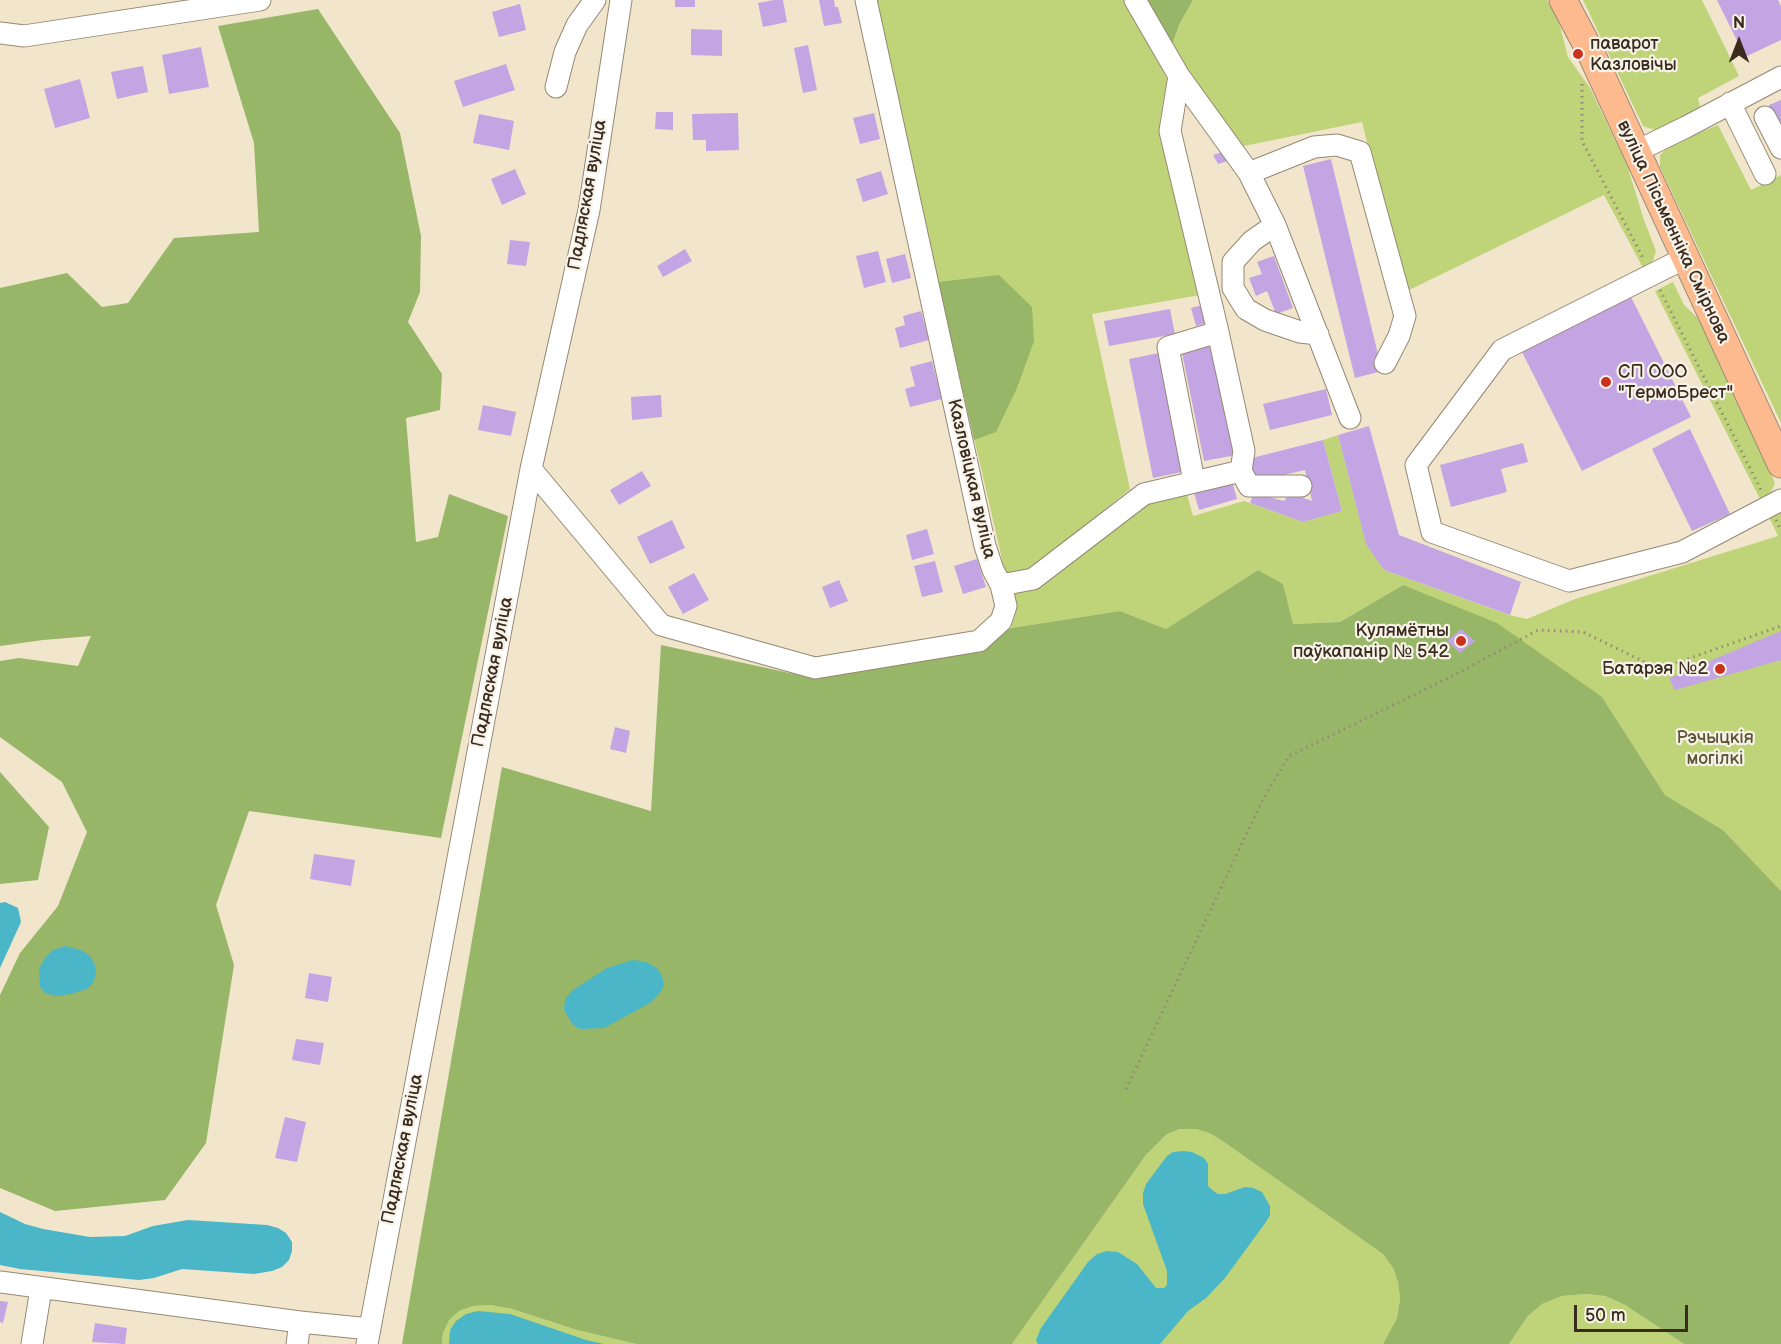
<!DOCTYPE html>
<html>
<head>
<meta charset="utf-8">
<style>
  body { margin:0 }
  #map { position:relative; width:1781px; height:1344px; overflow:hidden; background:#f1e5cb; font-family:"Balsamiq Sans",sans-serif }
  canvas { display:block }
  .north { position:absolute; left:1709px; top:12px; width:60px; height:60px; -webkit-text-stroke:4px #f7f3e8; paint-order:stroke; rotate:0deg; font-size:16px; font-weight:700; line-height:24px; text-align:center; color:#3b2a1e }
  .north::after { content:''; display:block; margin:auto; width:21px; height:27px; background:#3b2a1e; clip-path:polygon(50% 0,100% 100%,50% 72%,0 100%) }
  .scale { position:absolute; left:1574px; top:1305px; width:114px; height:27px; box-sizing:border-box; border:3px solid #3b2a1e; border-top:0; padding-left:8px; font-size:18px; line-height:21px; white-space:nowrap; color:#3b2a1e; -webkit-text-stroke:4px #f7f3e8; paint-order:stroke }
</style>
</head>
<body>
<div id="map">
<canvas width="1781" height="1344"></canvas>
<div class="north">N</div>
<div class="scale">50 m</div>
</div>
<script>
const c = document.querySelector('canvas').getContext('2d');
c.lineJoin = 'round';
function fillPath(path, color) { c.fillStyle = color; c.fill(path, 'evenodd'); }
const shape = rows => new Path2D(rows.map(r => 'M' + r).join(''));
function strokePath(path, color, width, dash) { c.strokeStyle = color; c.lineWidth = width; c.lineCap = dash ? 'butt' : 'round'; c.setLineDash(dash || []); c.stroke(path); }
function write(font, color, halo, rows, align = 'center') {
  c.font = font + ' "Balsamiq Sans",sans-serif'; c.lineWidth = 4.5; c.setLineDash([]); c.textBaseline = 'middle'; c.strokeStyle = halo; c.fillStyle = color; for (const [text, x, y, turn = 0] of rows) {
    c.save(); c.translate(x, y); c.rotate((+turn || 0) * Math.PI / 180); c.textAlign = isNaN(turn) ? turn : align; if (halo) c.strokeText(text, 0, 0); c.fillText(text, 0, 0); c.restore();
  }
}
const green = shape([
  [873,0,1127,0,1167,79,1160,120,1200,295,1092,314,1130,489,1023,576,1005,572],
  [1193,0,1547,0,1559,22,1568,57,1590,88,1627,165,1644,220,1656,251,1653,261,1643,268,1604,195,1405,292,1362,122,1239,147,1172,45,1179,25],
  [1583,0,1702,0,1739,76,1698,98,1701,110,1658,131,1643,126],
  [1718,125,1751,190,1781,175,1781,423,1660,167,1660,155,1670,145],
  [1673,282,1684,305,1702,322,1775,483,1771,492,1761,501,1655,291],
  [1338,435,1366,543,1384,570,1509,615,1527,619,1575,599,1778,536,1767,513,1781,509,1781,891,1723,830,1665,795,1602,697,1403,585,1340,622,1292,624,1283,584,1258,570,1166,629,1120,611,1011,628,1017,610,1014,592,1148,502,1186,491,1193,516,1244,501,1303,522,1342,511,1323,440],
  [1180,1129,1196,1129,1209,1133,1221,1140,1383,1254,1393,1268,1398,1282,1400,1299,1397,1318,1383,1344,1012,1344,1146,1155,1167,1134],
  [1586,1294,1605,1296,1625,1305,1684,1344,1509,1344,1528,1316,1542,1304,1562,1296],
  [490,1305,512,1309,577,1330,636,1344,442,1344,443,1333,449,1319,459,1311,473,1306]
]);
const forest = shape([
  [1142,0,1193,0,1179,25,1172,45],
  [318,9,400,133,421,236,420,292,408,322,442,374,440,410,406,418,416,542,438,537,449,494,508,516,441,838,249,811,216,905,234,965,206,1143,165,1200,55,1211,0,1188,0,995,20,953,58,906,87,832,62,782,0,737,0,661,19,658,78,666,91,636,43,640,0,646,0,288,67,273,102,307,128,303,174,238,259,232,254,143,218,26],
  [999,275,1032,307,1034,341,1017,388,996,432,974,440,938,282],
  [1258,570,1283,584,1293,624,1340,622,1403,585,1497,623,1602,697,1665,795,1723,830,1781,891,1781,1344,1684,1344,1625,1305,1605,1296,1586,1294,1562,1296,1542,1304,1528,1316,1509,1344,1383,1344,1397,1318,1400,1299,1398,1282,1393,1268,1383,1254,1221,1140,1209,1133,1196,1129,1180,1129,1167,1134,1146,1155,1012,1344,636,1344,577,1330,512,1309,490,1305,473,1306,459,1311,449,1320,443,1333,442,1344,402,1344,502,767,651,811,661,645,808,677,976,649,1011,628,1120,611,1166,629],
  [0,772,49,827,38,880,0,884]
]);
const water = shape([
  [5,902,18,908,21,922,0,968,0,903],
  [65,946,81,950,90,956,95,965,96,974,93,983,87,989,71,994,56,996,45,993,40,987,39,969,45,958,53,950],
  [633,960,646,962,657,968,662,976,664,985,660,993,650,1003,604,1028,580,1029,573,1025,564,1010,565,999,573,990,607,968],
  [1183,1151,1192,1152,1204,1158,1208,1164,1208,1186,1212,1190,1218,1194,1225,1194,1245,1187,1253,1188,1262,1192,1270,1206,1270,1215,1266,1222,1225,1278,1206,1298,1188,1311,1160,1344,1038,1344,1036,1340,1041,1328,1088,1262,1097,1254,1107,1251,1118,1252,1137,1264,1156,1288,1164,1288,1167,1285,1167,1271,1143,1204,1143,1193,1146,1184,1167,1156,1173,1152],
  [0,1212,25,1224,43,1229,90,1237,125,1236,153,1226,188,1220,267,1225,278,1228,286,1233,292,1242,292,1251,289,1260,282,1267,272,1271,254,1274,182,1269,154,1278,139,1280,20,1269,0,1265],
  [478,1311,510,1314,586,1340,604,1344,449,1344,450,1330,456,1321,466,1314]
]);
const building = shape([
  [675,0,695,0,695,7,675,7],
  [774,0,783,0,787,22,763,27,758,3],
  [819,0,834,0,835,7,838,7,842,23,824,26],
  [1717,0,1778,0,1781,6,1781,40,1745,57],
  [520,4,526,30,499,37,492,12],
  [691,29,722,30,722,56,691,55],
  [808,45,817,90,803,93,794,48],
  [201,47,209,87,169,94,162,55],
  [506,64,515,90,463,107,454,81],
  [143,66,148,92,117,99,111,72],
  [80,79,90,118,55,128,44,89],
  [1781,100,1781,131,1769,105],
  [656,112,673,112,673,130,655,129],
  [738,113,739,150,706,151,706,140,693,140,692,114],
  [874,113,880,139,860,144,853,118],
  [479,114,514,121,509,150,473,143],
  [1225,151,1228,161,1218,164,1213,155],
  [1331,159,1382,371,1355,378,1303,166],
  [515,169,526,194,502,205,491,179],
  [881,171,888,194,863,202,856,179],
  [510,240,530,242,526,266,507,264],
  [685,249,692,261,663,277,657,266],
  [878,251,886,282,864,288,856,256],
  [905,254,911,278,892,283,886,259],
  [1274,256,1293,308,1276,314,1267,291,1256,296,1249,278,1262,274,1257,262],
  [1629,293,1691,417,1582,471,1520,348],
  [1206,304,1210,322,1196,326,1191,308],
  [1170,309,1175,334,1109,346,1104,321],
  [921,311,929,340,900,348,895,328,905,325,903,316],
  [1213,341,1236,455,1204,461,1181,348],
  [1164,352,1187,471,1153,478,1129,359],
  [932,361,942,399,910,407,905,389,915,386,910,367],
  [1326,389,1332,415,1270,430,1263,404],
  [661,395,662,417,632,420,631,397],
  [483,405,516,412,511,436,478,430],
  [1369,426,1399,535,1521,582,1510,615,1384,570,1366,544,1338,435],
  [1690,429,1730,514,1692,531,1652,449],
  [1323,440,1342,511,1303,522,1250,503,1254,493,1284,501,1290,493,1312,501,1305,470,1254,482,1248,459],
  [1523,443,1528,462,1501,469,1507,492,1451,507,1440,465],
  [642,471,651,486,619,505,610,490],
  [1232,481,1237,499,1199,510,1194,492],
  [672,520,685,548,650,564,637,537],
  [927,529,934,554,912,560,906,535],
  [977,559,986,587,963,594,954,566],
  [935,561,943,592,922,597,914,566],
  [694,573,709,600,683,614,668,587],
  [839,580,848,601,830,608,822,587],
  [1461,629,1475,641,1460,653,1447,641],
  [1781,631,1781,660,1675,690,1669,678],
  [615,727,630,731,626,753,610,749],
  [314,854,355,860,351,886,310,879],
  [309,973,332,977,328,1002,305,998],
  [296,1039,324,1043,320,1065,292,1060],
  [285,1117,306,1122,297,1162,275,1158],
  [0,1301,8,1302,3,1323,0,1322],
  [95,1323,127,1328,125,1344,92,1342]
]);
const path = shape([
  [1582,84,1582,141,1644,260],
  [1660,290,1761,490],
  [1776,520,1781,530],
  [1126,1089,1263,799,1289,756,1460,672,1538,630,1583,632,1659,669,1781,626]
]);
const minor = shape([
  [1135,0,1179,76,1249,173,1275,225,1350,418],
  [0,33,24,36,260,0],
  [1179,76,1170,131,1218,332,1244,451,1241,471],
  [556,87,565,52,577,25,595,0],
  [1730,103,1765,174],
  [1765,117,1781,148],
  [1635,152,1686,127,1781,77],
  [1249,173,1314,147,1337,145,1360,152,1405,316,1399,336,1385,363],
  [1275,225,1252,241,1233,262,1233,288,1246,309,1265,320,1300,332,1318,334],
  [1685,258,1502,350,1416,465,1432,532,1569,581,1682,552,1781,500],
  [531,469,661,625,815,668,979,641,1001,621,1006,606,1001,585,993,570,985,546,866,0],
  [1194,481,1168,347,1218,332],
  [1001,585,1033,579,1144,494,1241,471,1249,486,1301,486],
  [0,1282,300,1322,370,1329],
  [32,1344,41,1289],
  [297,1344,300,1322],
  [367,1344,531,469,589,210,621,0]
]);
const major = shape([
  [1563,0,1590,51,1781,464]
]);
const markers = [
  [1578,54,6,"#c8321e"],
  [1606,382,6,"#c8321e"],
  [1461,641,6,"#c8321e"],
  [1720,669,6,"#c8321e"]
];
const poiNames = [
  ["паварот",1590,44],
  ["Казловічы",1590,65],
  ["СП ООО",1618,372],
  ["\"ТермоБрест\"",1618,393],
  ["Кулямётны",1449,631,"right"],
  ["паўкапанір № 542",1449,652,"right"],
  ["Батарэя №2",1708,669,"right"]
];
const streetNames = [
  ["Падляская вуліца",588,195,-80],
  ["вуліца Пісьменніка Смірнова",1673,232,65],
  ["Казловіцкая вуліца",971,479,77],
  ["Падляская вуліца",493,672,-79],
  ["Падляская вуліца",403,1149,-79]
];
const parkNames = [
  ["Рэчыцкія",1715,738],
  ["могілкі",1715,759]
];
fillPath(green, '#bfd478');
fillPath(forest, '#97b668');
fillPath(water, '#4ab6c7');
fillPath(building, '#c3a5e4');
strokePath(minor, '#968874', 23);
strokePath(major, '#968874', 29);
strokePath(path, '#968874', 3, [1.5, 4.5]);
strokePath(minor, '#fff', 21);
strokePath(major, '#fcba8e', 27);
for (const [x, y, r, color] of markers) { const dot = new Path2D(); dot.arc(x, y, r, 0, 2 * Math.PI); c.fillStyle = color; c.fill(dot); strokePath(dot, '#f7f3e8', 2); }
write('18px', '#3b2a1e', '#f7f3e8', poiNames, 'left');
write('18px', '#3b2a1e', '#f7f3e8', streetNames);
write('18px', '#5c5434', '#f7f3e8', parkNames);
</script>
</body>
</html>
